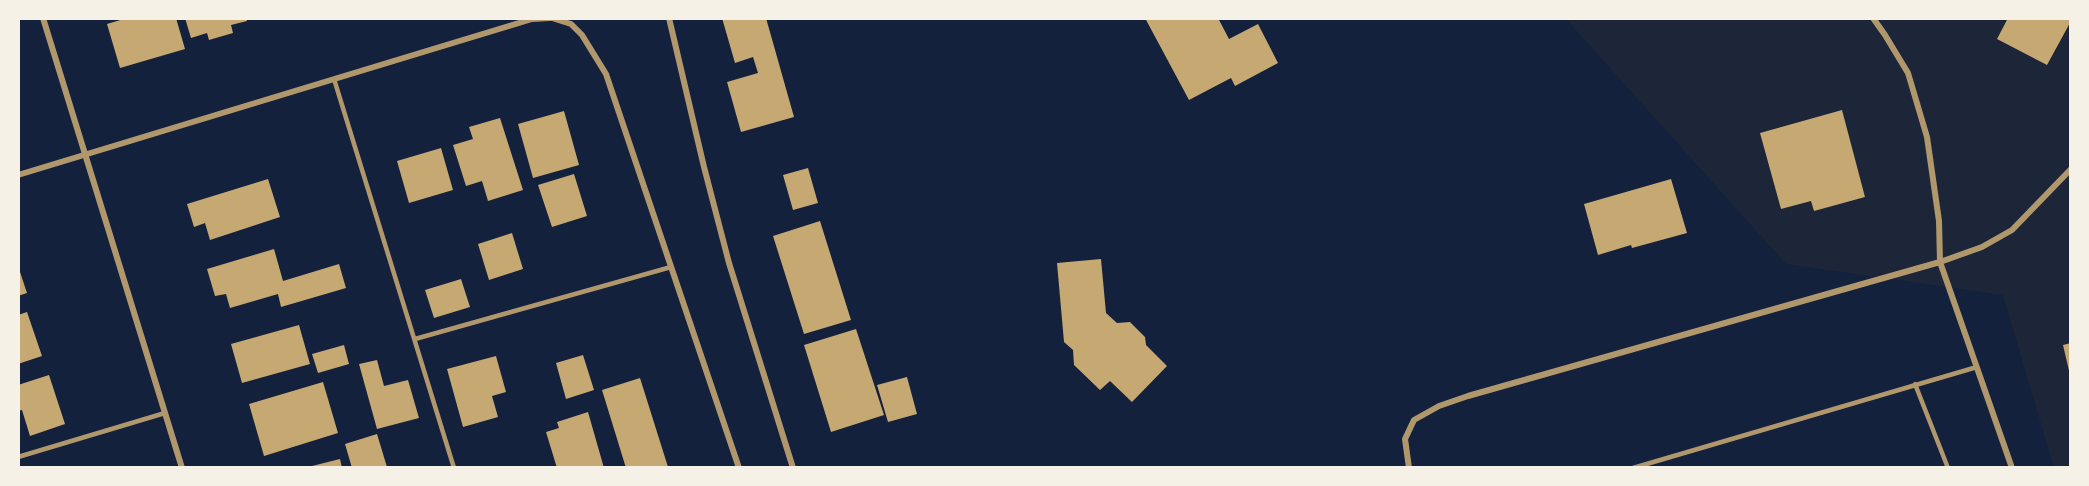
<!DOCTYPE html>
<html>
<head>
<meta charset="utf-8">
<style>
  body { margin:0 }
  #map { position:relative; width:2089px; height:486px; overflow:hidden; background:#14213d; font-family:"Zilla Slab",serif }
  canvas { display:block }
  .frame { position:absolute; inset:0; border:20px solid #f6f1e7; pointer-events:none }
</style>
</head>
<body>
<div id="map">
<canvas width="2089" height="486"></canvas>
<div class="frame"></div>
</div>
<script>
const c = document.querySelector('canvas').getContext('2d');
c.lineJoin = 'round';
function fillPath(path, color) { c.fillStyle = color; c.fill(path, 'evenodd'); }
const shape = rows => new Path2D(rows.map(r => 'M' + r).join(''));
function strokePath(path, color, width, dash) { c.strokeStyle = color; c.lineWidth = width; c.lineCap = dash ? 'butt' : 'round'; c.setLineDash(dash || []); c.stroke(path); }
const green = shape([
  [1565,18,2071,18,2071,468,2054,468,2003,295,1786,264]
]);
const building = shape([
  [127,18,176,18,185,49,120,68,107,24],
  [185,18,246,18,247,21,231,25,233,33,209,40,207,33,191,38],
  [722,18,766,18,794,117,741,132,727,82,758,73,753,57,735,63],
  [1145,18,1218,18,1229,39,1258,24,1278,63,1235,86,1231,78,1189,100],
  [2008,18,2071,18,2071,21,2047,65,1997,39],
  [1842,110,1865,197,1814,211,1811,201,1781,209,1760,133],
  [564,111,579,165,533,178,518,124],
  [500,118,523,190,488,201,482,181,466,186,453,145,473,139,469,127],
  [441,148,453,190,409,203,397,161],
  [808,168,818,203,793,210,783,175],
  [574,174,587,216,552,227,538,185],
  [268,179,280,217,210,240,205,223,194,227,187,204],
  [1671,179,1687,233,1632,248,1631,245,1598,255,1584,204],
  [820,221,851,320,804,334,773,236],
  [512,233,523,269,489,280,478,244],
  [274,249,283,281,339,264,346,288,281,307,278,294,230,308,226,294,215,296,207,269],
  [1101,259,1106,313,1117,323,1130,322,1145,337,1146,345,1167,366,1132,402,1110,381,1100,390,1074,365,1073,350,1064,342,1057,263],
  [18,266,27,293,18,296],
  [461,279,470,307,434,318,425,290],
  [27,312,42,356,18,364,18,315],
  [299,325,310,364,242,383,231,344],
  [856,329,884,415,831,432,804,345],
  [2071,343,2071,375,2070,375,2063,345],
  [344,345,349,364,318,373,312,354],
  [583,355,594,390,566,399,556,363],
  [496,356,506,392,492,396,498,417,463,427,447,369],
  [377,360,384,386,408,380,419,418,377,429,359,364],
  [49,375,65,424,30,436,22,410,18,411,18,385],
  [907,377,917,414,888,422,877,385],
  [640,378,668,467,664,468,626,468,602,390],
  [323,382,338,433,264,456,249,404],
  [588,412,604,468,557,468,546,432,559,428,557,422],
  [377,434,387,467,352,468,345,444],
  [340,459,342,468,308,468,308,467]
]);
const service = shape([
  [334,79,454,468],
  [415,339,671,267],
  [1915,384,1948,468],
  [18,457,165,413],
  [1633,468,1977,367]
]);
const minor = shape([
  [43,18,182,468],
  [552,18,571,24,582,35,606,74,739,468],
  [669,18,704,167,729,263,793,468],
  [1873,18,1885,35,1908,73,1927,137,1939,221,1940,262,2012,468],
  [18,175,532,19,550,18],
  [1409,468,1405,439,1414,420,1439,406,1468,396,1940,262,1982,247,2012,230,2071,169]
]);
fillPath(green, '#1d2539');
fillPath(building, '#c6a872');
strokePath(service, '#b1986c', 4.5);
strokePath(minor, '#b1986c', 6);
</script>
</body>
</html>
